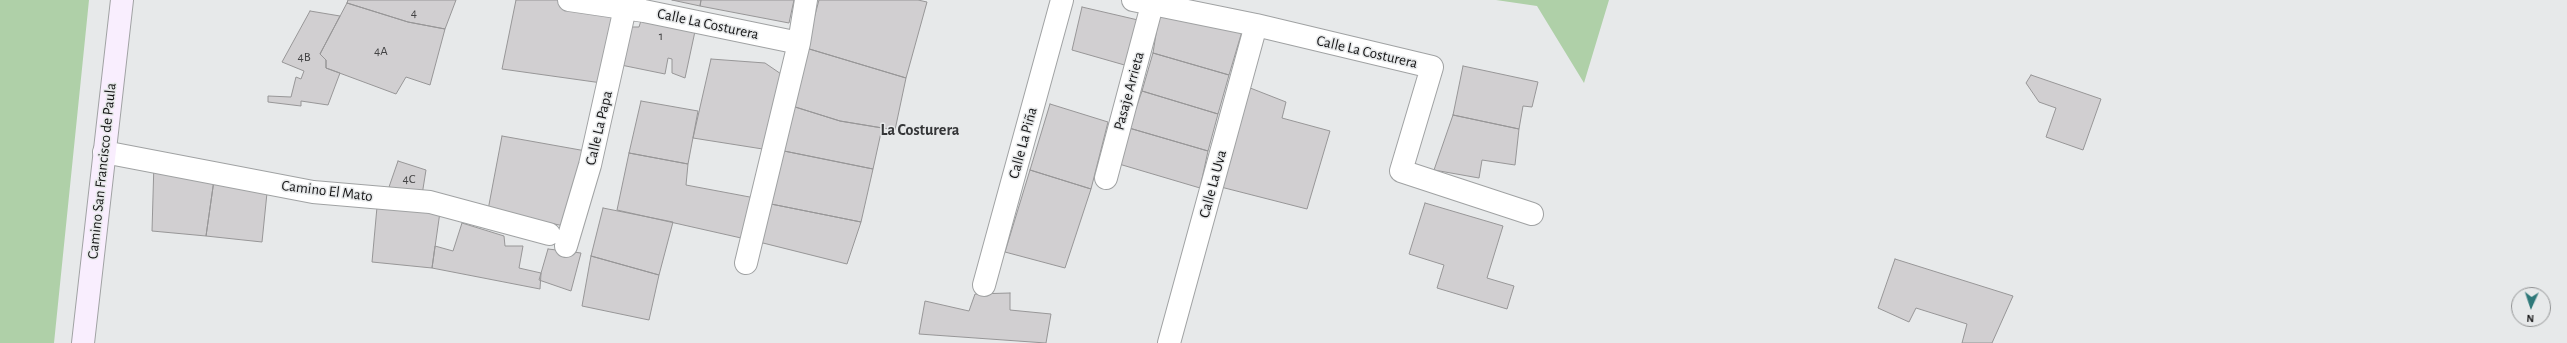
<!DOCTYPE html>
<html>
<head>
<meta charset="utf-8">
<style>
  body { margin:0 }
  #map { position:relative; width:2567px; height:343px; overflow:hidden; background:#e7e9ea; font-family:"Alegreya Sans",sans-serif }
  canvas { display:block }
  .north { position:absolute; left:2511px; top:287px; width:40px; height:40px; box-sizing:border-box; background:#e7e9ea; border:1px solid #939495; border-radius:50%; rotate:183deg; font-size:11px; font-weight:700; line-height:16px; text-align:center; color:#141415 }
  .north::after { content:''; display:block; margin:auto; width:14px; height:18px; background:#2e7879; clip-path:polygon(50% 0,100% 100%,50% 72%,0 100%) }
</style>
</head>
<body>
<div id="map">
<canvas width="2567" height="343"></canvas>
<div class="north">N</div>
</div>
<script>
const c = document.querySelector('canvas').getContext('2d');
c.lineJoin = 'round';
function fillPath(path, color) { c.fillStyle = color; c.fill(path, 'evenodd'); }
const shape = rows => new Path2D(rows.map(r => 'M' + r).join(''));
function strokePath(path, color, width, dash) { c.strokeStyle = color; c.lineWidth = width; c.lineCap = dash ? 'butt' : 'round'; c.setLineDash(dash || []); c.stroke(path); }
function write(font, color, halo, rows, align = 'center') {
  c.font = font + ' "Alegreya Sans",sans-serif'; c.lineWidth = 3; c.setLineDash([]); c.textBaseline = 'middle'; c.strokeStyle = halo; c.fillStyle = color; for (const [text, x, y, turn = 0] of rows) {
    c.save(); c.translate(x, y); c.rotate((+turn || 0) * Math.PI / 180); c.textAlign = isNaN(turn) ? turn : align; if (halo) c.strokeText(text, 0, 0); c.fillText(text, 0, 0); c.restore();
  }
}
const green = shape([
  [0,0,89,0,54,343,0,343],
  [1496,0,1609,0,1584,83,1537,6]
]);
const building = shape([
  [348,0,456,0,445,29,408,22,347,3,348,0],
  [516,0,569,0,625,8,609,84,502,69,516,0],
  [672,0,701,0,700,6,672,0],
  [701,0,794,0,789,23,700,6,701,0],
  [819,0,918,0,927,2,906,78,806,48,819,0],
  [347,3,408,22,445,29,430,85,406,77,396,94,326,68,326,60,320,54,347,3],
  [1082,7,1138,20,1128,66,1072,50,1082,7],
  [310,11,340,16,320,54,326,60,326,68,340,73,328,105,301,101,301,106,268,102,268,96,291,97,296,77,301,79,304,71,282,62,310,11],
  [644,11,697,22,685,78,672,73,672,59,668,58,665,74,621,65,631,27,639,27,644,11],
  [1159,15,1243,28,1229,75,1153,53,1159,15],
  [806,48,906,78,895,130,840,121,792,106,806,48],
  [1153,53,1229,75,1218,114,1142,91,1153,53],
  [711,59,765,63,784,76,769,150,693,138,711,59],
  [1463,66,1538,82,1532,107,1523,106,1519,129,1453,115,1463,66],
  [2031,75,2101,99,2083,150,2046,137,2056,108,2039,102,2026,83,2031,75],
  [1240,84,1286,102,1282,118,1330,131,1307,209,1213,185,1240,84],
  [1142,91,1218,114,1208,151,1129,128,1142,91],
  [641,101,698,111,688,164,629,153,641,101],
  [1050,104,1108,122,1091,189,1030,170,1050,104],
  [792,106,840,121,882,128,873,169,784,151,792,106],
  [1453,115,1519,129,1515,165,1482,160,1479,178,1434,170,1453,115],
  [1129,128,1208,151,1200,188,1119,164,1129,128],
  [502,136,586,151,564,226,488,210,502,136],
  [784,151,873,169,861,222,771,204,784,151],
  [629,153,688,164,686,185,755,198,750,240,617,210,629,153],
  [398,161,426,170,422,195,389,187,398,161],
  [154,162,215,173,206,236,152,231,154,162],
  [1030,170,1091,189,1065,268,1005,252,1030,170],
  [215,173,268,183,262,242,206,236,215,173],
  [378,196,441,205,432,268,372,262,378,196],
  [1425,203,1503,226,1487,278,1514,286,1507,309,1437,288,1444,265,1409,254,1425,203],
  [771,204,861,222,847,264,759,242,771,204],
  [603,208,673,222,659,275,591,256,603,208],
  [462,223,504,236,505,246,523,246,519,268,541,273,540,289,432,268,435,246,453,251,462,223],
  [548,249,581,253,571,291,539,280,548,249],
  [591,256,659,275,649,320,582,306,591,256],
  [1895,259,2013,296,1992,343,1962,343,1967,324,1916,308,1909,322,1878,308,1895,259],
  [1010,293,1010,310,1051,314,1046,343,919,334,925,301,969,311,975,294,1010,293]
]);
const street = shape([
  [569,0,644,11,799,43],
  [1133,0,1256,25,1432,67,1401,171,1532,214],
  [104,152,313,192,430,202,549,234],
  [1106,178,1152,5],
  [566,246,590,165,625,8],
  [746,263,799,43,806,0],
  [984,285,1062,0],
  [1169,343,1256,25]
]);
const secondary = shape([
  [83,343,122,0]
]);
const numberNames = [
  ["4",414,13],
  ["1",661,36],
  ["4A",381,51],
  ["4B",304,57],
  ["4C",409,179]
];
const streetNames = [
  ["Calle La Costurera",708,24,12],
  ["Calle La Costurera",1367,52,13],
  ["Pasaje Arrieta",1129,91,-75],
  ["Calle La Papa",599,128,-77],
  ["Calle La Piña",1023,143,-75],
  ["Camino San Francisco de Paula",102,171,-84],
  ["Calle La Uva",1213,184,-75],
  ["Camino El Mato",327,191,7]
];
const neighbourhoodNames = [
  ["La Costurera",920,130]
];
fillPath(green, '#afd0a8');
fillPath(building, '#d1cfd1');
strokePath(building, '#979697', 1);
strokePath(street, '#a0a2a3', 24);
strokePath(secondary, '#a0a2a3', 24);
strokePath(street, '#fff', 22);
strokePath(secondary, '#f9eefe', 22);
write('13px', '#434344', null, numberNames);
write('15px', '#141415', '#e7e9ea', streetNames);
write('bold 16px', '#353638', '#e7e9ea', neighbourhoodNames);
</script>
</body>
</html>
